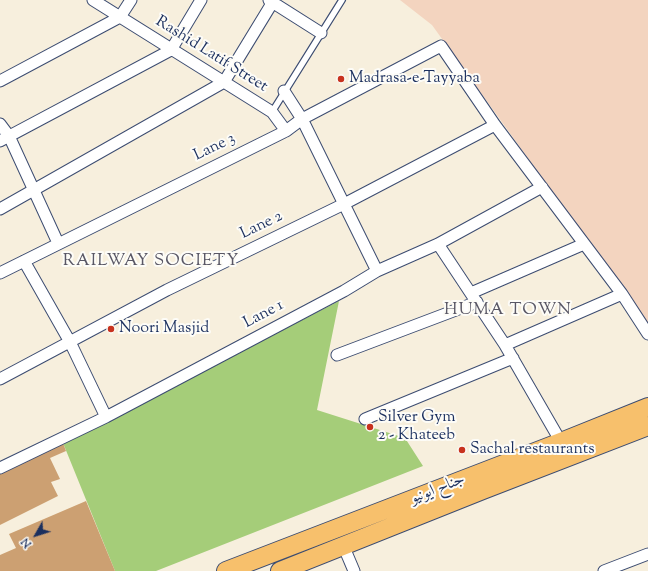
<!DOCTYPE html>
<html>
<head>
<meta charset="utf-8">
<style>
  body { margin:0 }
  #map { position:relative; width:648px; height:571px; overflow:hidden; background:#f7efdd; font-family:"Sorts Mill Goudy",serif }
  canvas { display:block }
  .north { position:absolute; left:16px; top:515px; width:40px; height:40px; -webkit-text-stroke:3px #fdfcf7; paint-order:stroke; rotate:231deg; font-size:11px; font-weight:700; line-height:16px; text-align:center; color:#1b2f5e }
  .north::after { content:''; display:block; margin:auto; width:14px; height:18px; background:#1b2f5e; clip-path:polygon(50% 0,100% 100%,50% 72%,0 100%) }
</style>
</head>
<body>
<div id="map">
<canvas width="648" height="571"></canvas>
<div class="north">N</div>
</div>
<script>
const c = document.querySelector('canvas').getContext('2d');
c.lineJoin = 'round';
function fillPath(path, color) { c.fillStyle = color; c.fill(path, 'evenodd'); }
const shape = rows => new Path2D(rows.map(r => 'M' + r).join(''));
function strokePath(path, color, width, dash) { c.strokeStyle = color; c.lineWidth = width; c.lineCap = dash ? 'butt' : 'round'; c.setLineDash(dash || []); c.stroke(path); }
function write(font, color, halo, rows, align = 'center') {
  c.font = font + ' "Sorts Mill Goudy",Amiri,serif'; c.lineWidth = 4; c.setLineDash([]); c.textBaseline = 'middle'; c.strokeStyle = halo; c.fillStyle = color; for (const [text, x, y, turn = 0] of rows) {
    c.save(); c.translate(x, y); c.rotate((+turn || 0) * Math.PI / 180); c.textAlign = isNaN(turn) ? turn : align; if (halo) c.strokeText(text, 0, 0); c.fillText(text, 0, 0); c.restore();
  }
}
const built = shape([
  [400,0,648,0,648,325,432,25]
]);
const green = shape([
  [339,301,317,410,405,438,423,466,156,571,115,571,63,443]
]);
const building = shape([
  [63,443,66,451,50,458,60,479,51,482,58,496,0,525,0,474],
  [86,501,115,571,0,571,0,555,16,548,9,534]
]);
const service = shape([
  [272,112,342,0]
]);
const minor = shape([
  [93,0,272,112,286,131],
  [269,0,321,33],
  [0,81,120,17,131,0],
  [284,91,302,119,377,271],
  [0,124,9,136,58,243],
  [0,141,171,50,201,0],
  [0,209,224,82,274,0],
  [438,244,505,345,561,442],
  [24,261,70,342,106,417],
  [0,273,286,131,302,119,441,46,495,125,622,294,648,334],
  [471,293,584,244],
  [505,345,622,294],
  [337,355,477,302],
  [0,379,167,290,344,204,495,125],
  [365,419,513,358],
  [0,468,106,417,344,291,377,271,438,244,542,187],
  [343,545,354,571],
  [604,571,648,554]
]);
const trunk = shape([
  [226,571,561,442,648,407],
  [280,571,483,490,648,426]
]);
const markers = [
  [341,79,4,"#c8321e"],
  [111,329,4,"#c8321e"],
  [370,427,4,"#c8321e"],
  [462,450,4,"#c8321e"]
];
const streetNames = [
  ["Rashid Latif Street",211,55,32],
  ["Lane 3",215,148,-26],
  ["Lane 2",262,226,-26],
  ["Lane 1",264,315,-28],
  ["جناح ایونیو",438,490,-21]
];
const poiNames = [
  ["Madrasa-e-Tayyaba",349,79],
  ["Noori Masjid",119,329],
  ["Silver Gym",378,418],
  ["2 - Khateeb",378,436],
  ["Sachal restaurants",470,450]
];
const neighbourhoodNames = [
  ["RAILWAY SOCIETY",151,262],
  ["HUMA TOWN",508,311]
];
fillPath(built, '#f3d4bf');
fillPath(green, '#a5cd79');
fillPath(building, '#cca072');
strokePath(service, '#3c4c71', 8);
strokePath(minor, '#3c4c71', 13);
strokePath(trunk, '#3c4c71', 20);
strokePath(service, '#fff', 5.5);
strokePath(minor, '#fff', 11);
strokePath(trunk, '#f7c06c', 18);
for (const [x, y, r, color] of markers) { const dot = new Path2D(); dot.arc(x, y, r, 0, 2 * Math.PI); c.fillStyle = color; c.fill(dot); strokePath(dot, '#fdfcf7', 1.5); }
write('16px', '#1b2f5e', '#fdfcf7', streetNames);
write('16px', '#1b2f5e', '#fdfcf7', poiNames, 'left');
c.letterSpacing = '1px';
write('17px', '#595765', '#fdfcf7', neighbourhoodNames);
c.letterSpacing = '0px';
</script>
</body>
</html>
